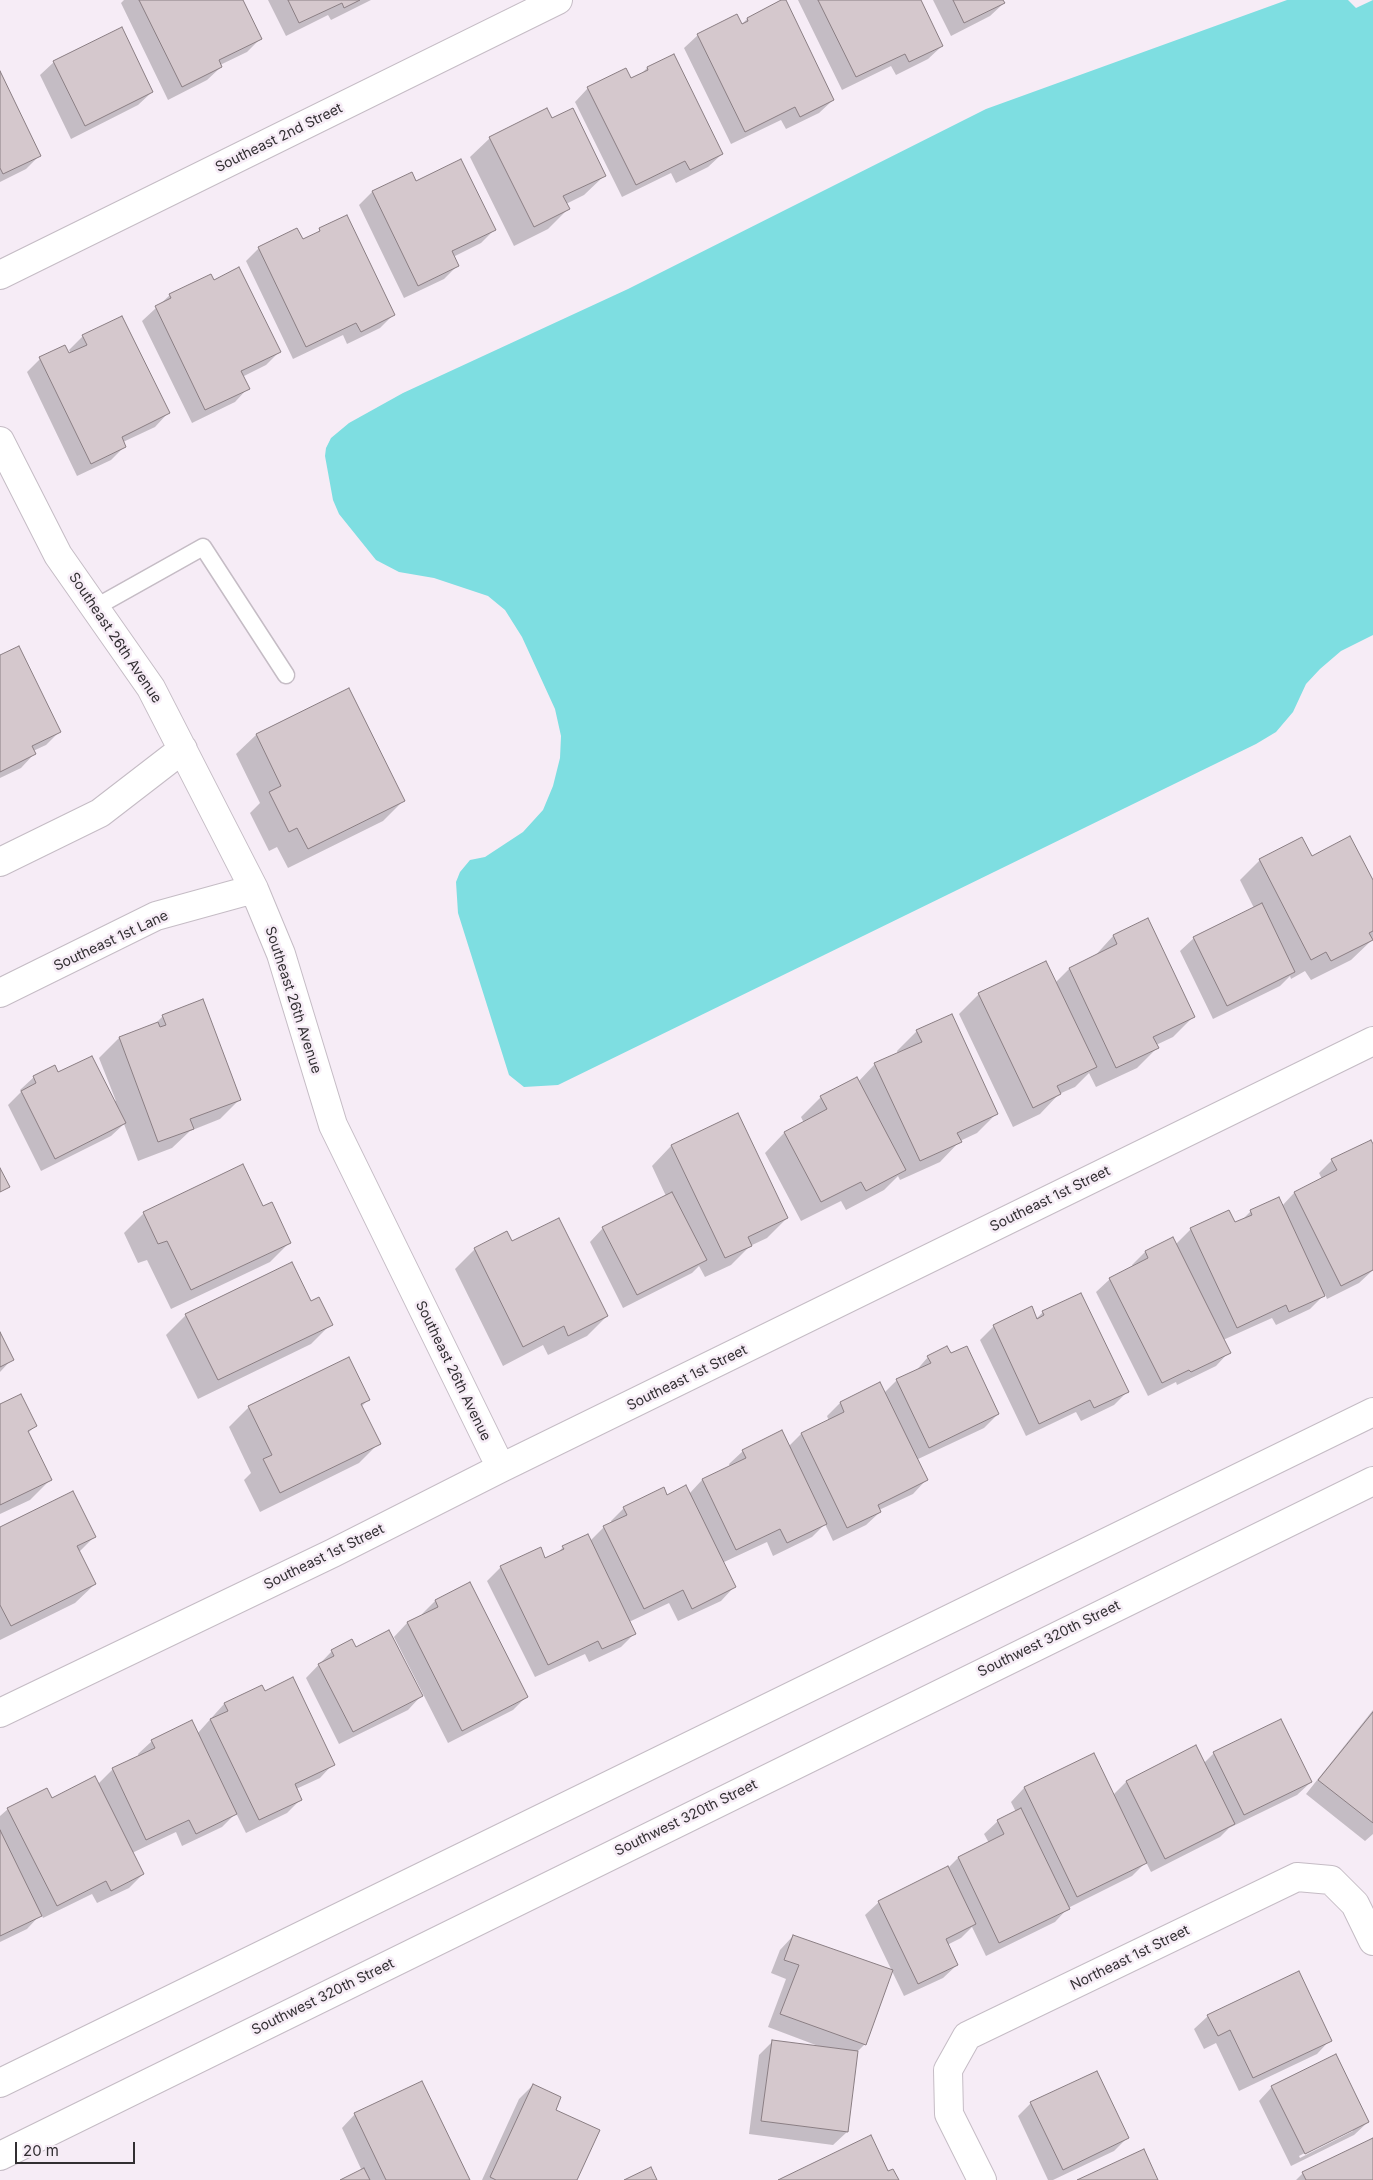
<!DOCTYPE html>
<html>
<head>
<meta charset="utf-8">
<style>
  body { margin:0 }
  #map { position:relative; width:1373px; height:2180px; overflow:hidden; background:#f6ecf6; font-family:Inter,sans-serif }
  canvas { display:block }
  .scale { position:absolute; left:15px; top:2142px; width:120px; height:22px; box-sizing:border-box; border:2px solid #322f32; border-top:0; padding-left:6px; font-size:15px; line-height:18px; white-space:nowrap; color:#322f32; -webkit-text-stroke:4px #f6ecf6; paint-order:stroke }
</style>
</head>
<body>
<div id="map">
<canvas width="1373" height="2180"></canvas>
<div class="scale">20 m</div>
</div>
<script>
const c = document.querySelector('canvas').getContext('2d');
c.lineJoin = 'round';
function fillPath(path, color) { c.fillStyle = color; c.fill(path, 'evenodd'); }
const shape = rows => new Path2D(rows.map(r => 'M' + r).join(''));
function strokePath(path, color, width, dash) { c.strokeStyle = color; c.lineWidth = width; c.lineCap = dash ? 'butt' : 'round'; c.setLineDash(dash || []); c.stroke(path); }
function write(font, color, halo, rows, align = 'center') {
  c.font = font + ' Inter,sans-serif'; c.lineWidth = 5; c.setLineDash([]); c.textBaseline = 'middle'; c.strokeStyle = halo; c.fillStyle = color; for (const [text, x, y, turn = 0] of rows) {
    c.save(); c.translate(x, y); c.rotate((+turn || 0) * Math.PI / 180); c.textAlign = isNaN(turn) ? turn : align; if (halo) c.strokeText(text, 0, 0); c.fillText(text, 0, 0); c.restore();
  }
}
const water = shape([
  [1287,0,1348,0,1356,8,1373,0,1373,635,1341,651,1320,669,1306,684,1293,712,1276,732,1256,744,558,1085,524,1087,509,1075,458,913,456,882,460,872,470,860,485,857,523,832,543,810,553,786,560,758,561,736,555,709,522,637,505,610,488,596,434,578,399,572,376,560,339,514,333,500,325,456,326,448,331,438,349,423,403,393,628,289,986,109]
]);
const shadow = shape([
  [124,0,241,0,260,39,247,52,220,65,221,67,207,80,168,100,121,3],
  [268,0,371,0,331,20,328,15,286,36],
  [798,0,920,0,942,46,928,59,896,75,891,66,842,90],
  [933,0,1002,0,1004,3,990,16,951,36],
  [747,19,833,100,819,113,786,129,781,120,731,144,684,48,698,35,741,25],
  [674,55,722,154,708,167,676,183,671,173,622,197,575,102,588,88,631,80,640,75,647,68],
  [54,62,152,92,138,105,71,139,40,75],
  [0,74,40,155,26,169,0,182],
  [551,119,604,176,584,195,566,204,568,209,548,229,514,246,470,157,490,138],
  [416,183,494,230,481,243,453,257,458,265,444,279,404,298,359,205,372,192],
  [320,230,393,315,380,328,347,344,343,335,293,359,246,261,259,248,302,241,314,235],
  [213,281,279,352,266,365,242,377,248,388,235,402,192,423,142,321,170,295],
  [83,336,168,413,155,427,123,442,125,446,111,460,77,476,27,372,40,359,71,354,69,350],
  [0,657,59,732,46,745,33,751,34,754,21,768,0,778],
  [256,735,403,801,383,821,288,868,277,847,269,851,250,813,260,803,236,754],
  [1312,857,1373,883,1373,939,1351,960,1311,980,1305,971,1291,979,1290,976,1280,986,1213,1019,1180,951,1194,938,1254,908,1240,880,1260,860],
  [1113,936,1193,1017,1173,1037,1156,1045,1157,1048,1137,1068,1096,1087,1089,1073,1075,1087,1059,1094,1040,1114,1013,1127,959,1014,979,994,1055,983,1069,969,1094,957],
  [951,1015,997,1113,977,1133,960,1141,940,1162,900,1180,898,1176,884,1190,846,1210,841,1201,801,1221,765,1153,784,1133,804,1123,801,1117,821,1097,858,1082,875,1064,898,1054,897,1051,917,1031],
  [163,1016,240,1099,220,1119,190,1131,172,1148,138,1161,124,1124,111,1136,41,1171,8,1105,21,1092,20,1090,34,1077,57,1074,116,1101,99,1058,119,1038,154,1025],
  [671,1146,787,1218,767,1238,750,1246,731,1265,705,1277,699,1266,692,1273,623,1308,590,1242,603,1228,666,1196,652,1166],
  [1373,1147,1373,1270,1359,1283,1327,1299,1325,1294,1310,1309,1276,1325,1272,1318,1223,1340,1229,1352,1216,1366,1177,1385,1176,1382,1148,1396,1096,1292,1110,1279,1133,1267,1132,1265,1145,1252,1176,1244,1191,1229,1234,1224,1241,1221,1251,1211,1278,1199,1282,1206,1294,1193,1322,1179,1319,1173,1332,1160],
  [262,1208,290,1242,270,1262,171,1309,147,1260,138,1263,124,1233,144,1213],
  [507,1233,511,1243,607,1316,587,1336,548,1355,543,1345,503,1366,455,1269,475,1249],
  [311,1303,331,1324,311,1344,198,1399,166,1335,186,1315],
  [1031,1308,1036,1319,1043,1312,1127,1392,1114,1405,1081,1421,1076,1412,1026,1436,980,1340,994,1326],
  [0,1337,12,1359,0,1372],
  [928,1357,998,1414,984,1428,916,1460,926,1480,913,1494,879,1510,880,1512,866,1525,833,1541,825,1524,812,1537,773,1556,767,1542,722,1563,734,1587,721,1601,678,1621,669,1603,629,1622,635,1633,621,1647,589,1662,585,1654,535,1677,487,1581,501,1567,545,1560,556,1555,563,1547,588,1535,590,1541,604,1527,612,1524,611,1521,624,1508,666,1496,689,1494,702,1480,730,1467,729,1464,743,1451,788,1447,801,1434,829,1421,827,1416,840,1403,884,1393,897,1380,915,1372],
  [368,1400,361,1407,379,1443,359,1463,260,1512,244,1480,251,1473,229,1427,249,1407],
  [0,1405,35,1426,28,1433,50,1480,30,1500,0,1514],
  [0,1529,94,1537,79,1552,95,1584,75,1603,0,1640],
  [435,1601,527,1696,513,1710,448,1743,394,1637,407,1623,423,1616,422,1614],
  [355,1649,421,1696,408,1710,339,1744,306,1678,332,1651],
  [262,1687,265,1692,333,1764,320,1778,296,1789,301,1799,287,1813,246,1833,236,1813,222,1827,182,1846,176,1832,132,1853,143,1874,129,1888,97,1903,92,1894,43,1918,41,1914,27,1929,0,1942,0,1816,8,1809,51,1800,98,1784,113,1769,139,1757,138,1754,152,1741,197,1734,224,1704],
  [1373,1710,1373,1834,1365,1841,1306,1794],
  [1214,1753,1311,1782,1297,1795,1229,1828,1220,1837,1151,1872,1146,1862,1132,1876,1068,1908,1055,1922,986,1956,972,1927,961,1938,947,1945,957,1965,943,1978,904,1996,865,1915,879,1902,948,1868,958,1858,989,1843,984,1834,998,1821,1016,1812,1011,1802,1024,1788,1093,1755,1113,1795,1126,1782,1204,1763],
  [793,1936,865,2044,857,2052,847,2132,833,2145,749,2134,759,2055,773,2041,821,2047,768,2027,786,1979,771,1973,780,1950],
  [1208,2016,1330,2040,1317,2054,1239,2091,1216,2043,1204,2049,1194,2029],
  [533,2085,554,2111,575,2180,482,2180,519,2099],
  [1272,2087,1368,2122,1354,2135,1291,2166,1259,2101],
  [1353,2128,1353,2131,1300,2158,1299,2156],
  [1031,2103,1127,2138,1114,2151,1053,2180,1048,2180,1018,2116],
  [355,2114,468,2180,343,2180,362,2171,342,2128],
  [1373,2140,1373,2180,1296,2180,1303,2173]
]);
const building = shape([
  [139,0,243,0,262,39,219,60,222,67,182,87,139,0],
  [288,0,360,0,344,8,342,3,299,23,288,0],
  [781,0,786,0,834,100,800,117,795,107,745,132,697,34,737,14,742,24,748,21,747,18,781,0],
  [818,0,921,0,943,46,909,62,905,54,856,77,818,0],
  [953,0,1003,0,1005,3,964,23,953,0],
  [122,27,153,92,85,126,53,61,122,27],
  [674,54,723,154,690,170,685,161,636,185,587,87,626,68,631,78,648,70,647,67,674,54],
  [0,71,41,156,3,174,0,168,0,71],
  [547,108,552,118,573,108,606,176,563,196,570,209,534,227,489,137,547,108],
  [461,159,496,230,452,251,459,266,418,286,372,191,412,172,416,181,461,159],
  [347,215,395,315,361,332,356,323,306,347,258,247,297,228,303,239,320,231,319,228,347,215],
  [239,267,281,352,241,371,250,389,205,410,155,306,171,298,169,294,211,274,214,280,239,267],
  [122,316,170,413,122,437,126,447,91,464,39,357,65,345,69,353,87,345,82,335,122,316],
  [19,646,61,732,32,746,36,754,0,772,0,655,19,646],
  [349,688,405,801,308,849,297,828,289,832,269,792,281,786,256,734,349,688],
  [1350,836,1373,880,1373,931,1369,933,1373,940,1331,961,1326,952,1311,960,1259,859,1302,837,1312,856,1350,836],
  [1262,903,1295,972,1227,1006,1193,937,1262,903],
  [1148,918,1195,1017,1153,1037,1159,1048,1116,1068,1069,968,1117,944,1113,935,1148,918],
  [1046,961,1097,1067,1057,1086,1061,1094,1033,1108,978,993,1046,961],
  [203,999,241,1100,190,1119,194,1129,158,1142,119,1037,158,1022,160,1027,166,1025,162,1015,203,999],
  [952,1014,998,1114,957,1133,962,1142,920,1161,874,1063,922,1042,916,1030,952,1014],
  [92,1056,126,1123,55,1159,21,1091,36,1083,33,1076,55,1065,58,1072,92,1056],
  [857,1077,906,1170,866,1191,861,1182,821,1202,784,1132,827,1109,820,1096,857,1077],
  [738,1113,788,1218,748,1237,752,1246,725,1258,671,1145,738,1113],
  [1371,1140,1373,1144,1373,1270,1341,1286,1294,1192,1337,1170,1331,1159,1371,1140],
  [243,1164,263,1206,272,1202,291,1243,191,1290,167,1241,158,1244,143,1212,243,1164],
  [0,1168,10,1187,0,1192,0,1168],
  [672,1192,707,1260,637,1295,602,1227,672,1192],
  [1279,1197,1325,1296,1289,1312,1286,1305,1237,1328,1190,1228,1229,1210,1235,1222,1252,1215,1250,1210,1279,1197],
  [559,1218,608,1316,568,1336,564,1326,523,1347,474,1248,507,1231,512,1241,559,1218],
  [1173,1237,1231,1353,1191,1372,1189,1370,1162,1383,1109,1278,1148,1258,1145,1251,1173,1237],
  [292,1262,311,1301,319,1297,333,1325,218,1380,185,1314,292,1262],
  [1081,1293,1129,1392,1094,1408,1090,1400,1039,1424,993,1325,1032,1306,1037,1319,1044,1315,1042,1311,1081,1293],
  [0,1332,14,1360,0,1367,0,1332],
  [947,1346,951,1353,967,1346,999,1414,929,1448,896,1379,931,1363,927,1356,947,1346],
  [349,1357,370,1400,361,1404,381,1444,280,1493,263,1459,272,1455,248,1406,349,1357],
  [880,1382,928,1480,878,1505,881,1512,847,1528,801,1433,844,1412,840,1402,880,1382],
  [21,1394,37,1426,28,1431,52,1480,0,1505,0,1404,21,1394],
  [782,1430,827,1524,787,1543,780,1529,736,1550,702,1479,746,1458,742,1450,782,1430],
  [686,1485,736,1587,692,1609,683,1590,644,1609,603,1526,627,1515,623,1507,664,1487,667,1495,686,1485],
  [73,1491,96,1537,77,1546,96,1584,11,1626,0,1605,0,1527,73,1491],
  [588,1534,636,1634,602,1649,598,1641,548,1665,500,1566,541,1547,545,1558,564,1549,562,1546,588,1534],
  [470,1582,528,1697,462,1731,407,1622,438,1607,435,1600,470,1582],
  [389,1630,423,1696,353,1732,318,1664,334,1656,331,1650,352,1639,356,1647,389,1630],
  [293,1677,335,1765,295,1784,302,1800,259,1820,210,1719,228,1711,224,1703,262,1685,265,1691,293,1677],
  [1373,1712,1373,1823,1318,1780,1373,1712],
  [1281,1719,1312,1782,1244,1815,1213,1752,1281,1719],
  [192,1720,237,1814,196,1834,189,1820,146,1840,112,1768,155,1748,151,1740,192,1720],
  [1196,1745,1235,1824,1165,1859,1126,1781,1196,1745],
  [1094,1753,1147,1863,1077,1897,1024,1787,1094,1753],
  [95,1776,144,1874,111,1891,106,1881,57,1906,7,1808,47,1788,52,1798,95,1776],
  [1021,1808,1070,1909,999,1943,958,1857,1004,1834,997,1820,1021,1808],
  [0,1830,42,1916,0,1936,0,1830],
  [948,1866,976,1924,946,1939,958,1965,918,1984,878,1901,948,1866],
  [793,1935,893,1970,866,2045,780,2014,799,1965,784,1960,793,1935],
  [1299,1971,1332,2041,1253,2078,1230,2030,1218,2036,1207,2015,1299,1971],
  [772,2040,858,2051,848,2132,761,2121,772,2040],
  [1336,2054,1369,2122,1305,2154,1271,2086,1336,2054],
  [1097,2071,1129,2138,1063,2170,1030,2102,1097,2071],
  [422,2081,470,2180,386,2180,354,2113,422,2081],
  [533,2084,561,2097,556,2110,600,2130,577,2180,496,2180,490,2177,533,2084],
  [871,2135,888,2171,893,2169,899,2180,778,2180,871,2135],
  [1373,2138,1373,2180,1306,2180,1302,2172,1373,2138],
  [1144,2149,1158,2180,1077,2180,1144,2149],
  [651,2167,657,2180,624,2180,651,2167],
  [364,2168,370,2180,340,2180,364,2168]
]);
const service = shape([
  [96,607,203,547,286,675]
]);
const minor = shape([
  [0,275,558,0],
  [0,441,58,555,151,688,254,889,281,954,333,1125,501,1468],
  [0,862,100,813,183,749],
  [0,993,156,916,254,889],
  [0,1713,333,1553,501,1468,1373,1041],
  [982,2180,949,2114,948,2070,967,2036,1297,1877,1331,1880,1355,1904,1373,1941]
]);
const tertiary = shape([
  [0,2083,1373,1412],
  [0,2156,1373,1481]
]);
const streetNames = [
  ["Southeast 2nd Street",279,138,-26],
  ["Southeast 26th Avenue",115,638,56],
  ["Southeast 1st Lane",111,941,-25],
  ["Southeast 26th Avenue",293,1000,72],
  ["Southeast 1st Street",1050,1199,-26],
  ["Southeast 26th Avenue",453,1371,64],
  ["Southeast 1st Street",687,1378,-26],
  ["Southeast 1st Street",324,1557,-26],
  ["Southwest 320th Street",1049,1639,-26],
  ["Southwest 320th Street",686,1818,-26],
  ["Northeast 1st Street",1130,1958,-26],
  ["Southwest 320th Street",323,1997,-26]
];
fillPath(water, '#7edee1');
fillPath(shadow, '#0003');
fillPath(building, '#d5c8cd');
strokePath(building, '#8a7e83', 1);
strokePath(service, '#c5bcc5', 19);
strokePath(minor, '#c5bcc5', 30);
strokePath(tertiary, '#c5bcc5', 30);
strokePath(service, '#fff', 16);
strokePath(minor, '#fff', 28);
strokePath(tertiary, '#fff', 28);
write('14px', '#322f32', '#f6ecf6', streetNames);
</script>
</body>
</html>
